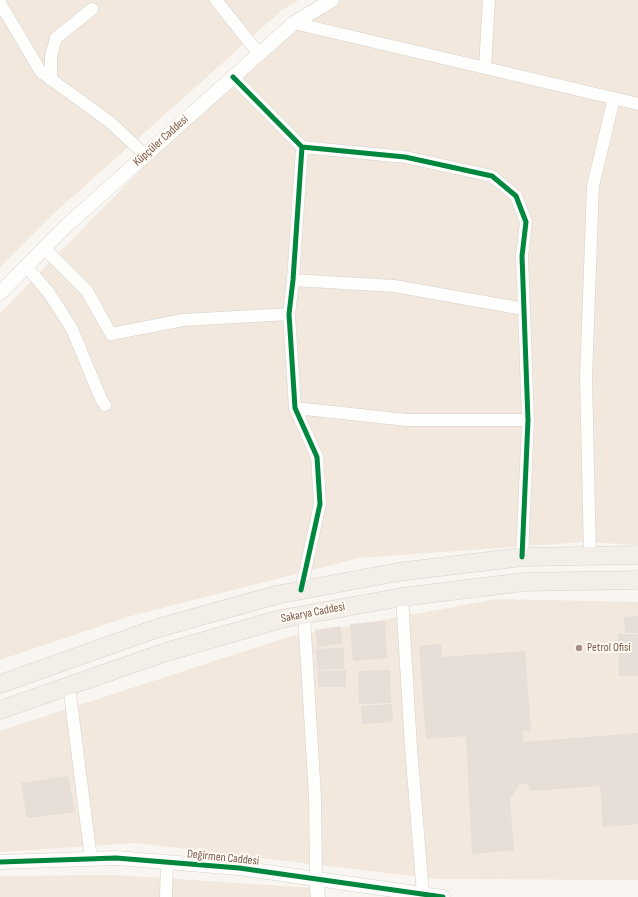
<!DOCTYPE html>
<html>
<head>
<meta charset="utf-8">
<style>
  body { margin:0 }
  canvas { display:block; background:#f9f5f0 }
</style>
</head>
<body>
<canvas width="638" height="897"></canvas>
<script>
const c = document.querySelector('canvas').getContext('2d');
c.lineJoin = 'round';
function fillPath(path, color) { c.fillStyle = color; c.fill(path, 'evenodd'); }
const shape = rows => new Path2D(rows.map(r => 'M' + r).join(''));
function strokePath(path, color, width, dash) { c.strokeStyle = color; c.lineWidth = width; c.lineCap = dash ? 'butt' : 'round'; c.setLineDash(dash || []); c.stroke(path); }
function write(font, color, halo, rows, align = 'center') {
  c.font = font + ' "Sofia Sans Condensed",sans-serif'; c.lineWidth = 4; c.setLineDash([]); c.textBaseline = 'middle'; c.strokeStyle = halo; c.fillStyle = color; for (const [text, x, y, turn = 0] of rows) {
    c.save(); c.translate(x, y); c.rotate((+turn || 0) * Math.PI / 180); c.textAlign = isNaN(turn) ? turn : align; if (halo) c.strokeText(text, 0, 0); c.fillText(text, 0, 0); c.restore();
  }
}
const residential = shape([
  [0,0,299,0,282,10,52,215,0,267],
  [336,0,638,0,638,545,584,542,359,558,127,617,0,660,0,313,274,34],
  [497,599,638,602,638,880,437,879,136,843,0,852,0,731,288,637],
  [115,875,313,888,313,897,0,897,0,876]
]);
const building = shape([
  [638,616,638,633,625,633,624,617],
  [385,621,387,658,353,661,350,624],
  [340,626,343,643,318,647,315,630],
  [618,634,638,634,638,676,619,676],
  [441,644,442,657,525,651,531,731,523,731,523,742,638,733,638,824,603,827,600,786,531,791,527,783,520,784,510,799,514,850,472,854,466,736,426,739,419,646],
  [344,648,344,669,317,670,316,649],
  [346,670,346,687,318,687,318,671],
  [390,670,391,703,359,704,358,671],
  [392,704,393,722,362,724,361,706],
  [68,776,75,812,27,818,21,783]
]);
const minor = shape([
  [216,0,259,54],
  [0,3,41,72,110,122,145,155],
  [294,23,638,104],
  [485,67,489,0],
  [233,77,302,147,405,157,492,176,516,196,526,222,522,256,528,420,522,557],
  [51,80,51,56,56,38,92,9],
  [44,248,87,291,111,334,183,320,289,314],
  [26,266,49,293,72,329,101,399,105,405],
  [293,280,394,286,524,309],
  [295,408,407,420,528,420],
  [590,555,586,377,593,186,614,98],
  [301,590,320,504,317,457,295,408,289,314,293,280,302,147],
  [402,597,411,748,423,894],
  [304,615,315,797,316,879],
  [69,686,91,859],
  [166,897,167,862]
]);
const tertiary = shape([
  [0,293,66,226,259,54,294,23,332,0],
  [0,862,116,858,239,868,443,897],
  [316,879,318,897]
]);
const primary = shape([
  [0,684,158,628,276,595,398,572,522,557,638,555],
  [0,710,166,652,281,619,402,597,524,582,638,580]
]);
const cycleway = shape([
  [233,77,302,147,405,157,492,176,516,196,526,222,522,256,528,420,522,557],
  [301,590,320,504,317,457,295,408,289,314,293,280,302,147],
  [0,862,116,858,239,868,443,897]
]);
const markers = [
  [579,648,4,"#a69286"]
];
const streetNames = [
  ["Küpçüler Caddesi",161,141,-42],
  ["Sakarya Caddesi",313,613,-11],
  ["Değirmen Caddesi",223,858,6]
];
const poiNames = [
  ["Petrol Ofisi",587,648]
];
fillPath(residential, '#f2e8de');
fillPath(building, '#e6ded7');
strokePath(minor, '#d7d1cb', 13);
strokePath(tertiary, '#d7d1cb', 15);
strokePath(primary, '#dad1cc', 19);
strokePath(minor, '#fefefd', 12);
strokePath(tertiary, '#fefefd', 14);
strokePath(primary, '#f3eee8', 18);
strokePath(cycleway, '#00873e', 5);
for (const [x, y, r, color] of markers) { const dot = new Path2D(); dot.arc(x, y, r, 0, 2 * Math.PI); c.fillStyle = color; c.fill(dot); strokePath(dot, '#fffaf3', 1.5); }
write('12px', '#7a5c4d', '#fffaf3', streetNames);
write('12px', '#7a5c4d', '#fffaf3', poiNames, 'left');
</script>
</body>
</html>
